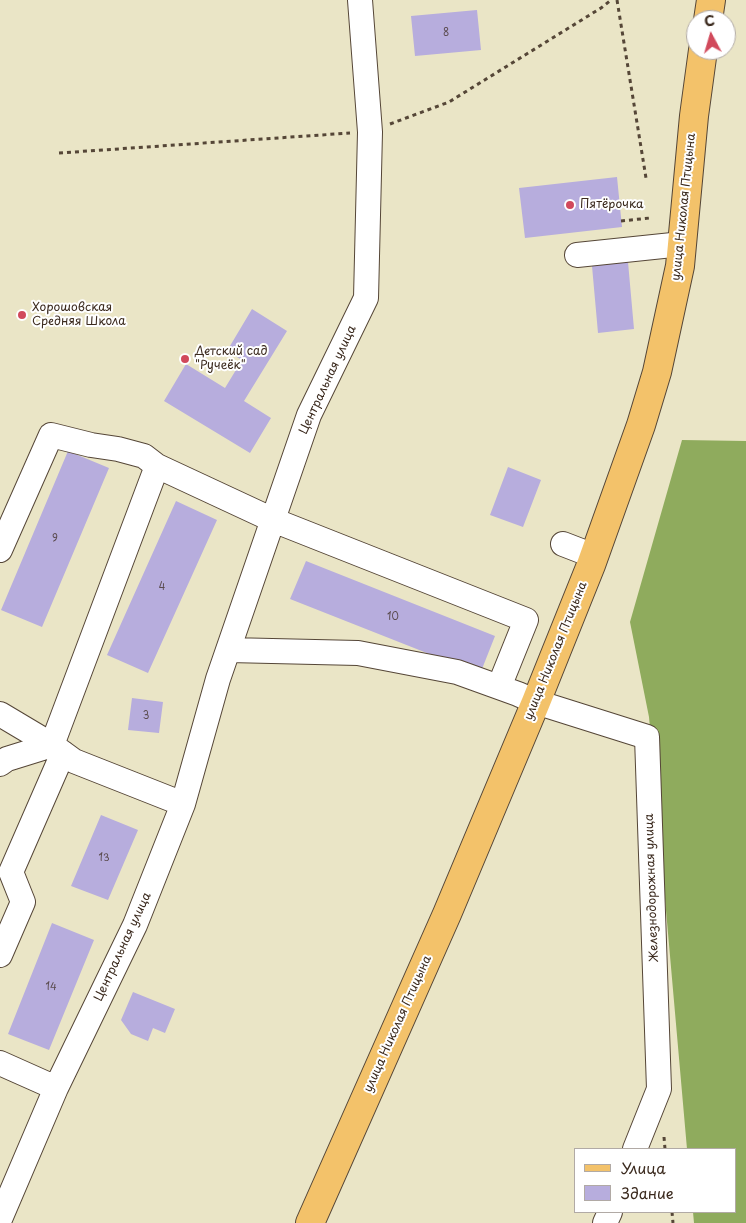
<!DOCTYPE html>
<html>
<head>
<meta charset="utf-8">
<style>
  body { margin:0 }
  #map { position:relative; width:746px; height:1223px; overflow:hidden; background:#eae5c6; font-family:"Playpen Sans",sans-serif }
  canvas { display:block }
  .legend { position:absolute; left:574px; top:1148px; width:162px; height:65px; box-sizing:border-box; background:#fff; border:1px solid #b1aaa5; margin:0; padding:6px 9px; list-style:none; font-size:15px; color:#3b2a1e }
  .legend li { display:flex; align-items:center; gap:10px; height:25px }
  .legend b { width:25px; border:1px solid #b1aaa5 }
  .north { position:absolute; left:686px; top:10px; width:50px; height:50px; box-sizing:border-box; background:#fff; border:1px solid #b1aaa5; border-radius:50%; rotate:354deg; font-size:14px; font-weight:700; line-height:20px; text-align:center; color:#3b2a1e }
  .north::after { content:''; display:block; margin:auto; width:18px; height:22px; background:#d1495b; clip-path:polygon(50% 0,100% 100%,50% 72%,0 100%) }
</style>
</head>
<body>
<div id="map">
<canvas width="746" height="1223"></canvas>
<ul class="legend">
<li><b style="height:6px;background:#f3c26a"></b>Улица</li>
<li><b style="height:14px;background:#b7addd"></b>Здание</li>
</ul>
<div class="north">С</div>
</div>
<script>
const c = document.querySelector('canvas').getContext('2d');
c.lineJoin = 'round';
function fillPath(path, color) { c.fillStyle = color; c.fill(path, 'evenodd'); }
const shape = rows => new Path2D(rows.map(r => 'M' + r).join(''));
function strokePath(path, color, width, dash) { c.strokeStyle = color; c.lineWidth = width; c.lineCap = dash ? 'butt' : 'round'; c.setLineDash(dash || []); c.stroke(path); }
function write(font, color, halo, rows, align = 'center') {
  c.font = font + ' "Playpen Sans",sans-serif'; c.lineWidth = 4; c.setLineDash([]); c.textBaseline = 'middle'; c.strokeStyle = halo; c.fillStyle = color; for (const [text, x, y, turn = 0] of rows) {
    c.save(); c.translate(x, y); c.rotate((+turn || 0) * Math.PI / 180); c.textAlign = isNaN(turn) ? turn : align; if (halo) c.strokeText(text, 0, 0); c.fillText(text, 0, 0); c.restore();
  }
}
const forest = shape([
  [682,440,746,441,746,1223,694,1223,693,1212,735,1212,735,1149,687,1149,649,717,630,622]
]);
const building = shape([
  [477,10,481,50,415,56,411,16],
  [617,177,622,227,525,238,519,188],
  [628,262,634,329,598,333,592,266],
  [252,309,287,331,244,401,271,418,250,453,164,401,186,364,225,388,242,360,227,351],
  [68,451,109,468,42,627,1,610],
  [508,467,541,480,523,527,490,515],
  [176,501,217,520,148,673,107,655],
  [306,561,495,636,480,674,290,599],
  [132,698,163,702,159,733,128,730],
  [101,815,138,830,108,900,71,886],
  [52,923,94,940,49,1050,8,1034],
  [133,992,175,1009,165,1033,153,1028,148,1041,131,1034,121,1020]
]);
const path = shape([
  [617,0,646,178],
  [390,124,449,102,601,8,611,0],
  [59,153,350,133],
  [621,221,650,218],
  [664,1137,665,1149],
  [672,1212,673,1223]
]);
const minor = shape([
  [577,255,682,244],
  [563,544,594,556],
  [0,550,51,435,91,445,118,449,144,456,157,466,273,520,526,620,499,687],
  [229,650,358,653,457,672,518,694,536,702,647,737,659,1089,635,1149],
  [0,714,52,745,74,761,183,804],
  [0,764,7,759,52,745,157,466],
  [0,955,23,902,11,872,63,753],
  [0,1063,56,1088],
  [0,1219,56,1088,135,925,183,804,218,679,309,415,366,298,370,132,360,0],
  [605,1223,610,1212]
]);
const major = shape([
  [708,20,711,0],
  [310,1223,447,914,536,702,591,565,641,425,657,372,680,266,694,116,703,50]
]);
const markers = [
  [570,205,5,"#d1495b"],
  [22,315,5,"#d1495b"],
  [185,359,5,"#d1495b"]
];
const numberNames = [
  ["8",446,33],
  ["9",55,539],
  ["4",162,587],
  ["10",393,617],
  ["3",146,716],
  ["13",104,858],
  ["14",51,987]
];
const poiNames = [
  ["Пятёрочка",580,205],
  ["Хорошовская",32,308],
  ["Средняя Школа",32,322],
  ["Детский сад",195,352],
  ["\"Ручеёк\"",195,366]
];
const streetNames = [
  ["улица Николая Птицына",684,207,-84],
  ["Центральная улица",328,380,-65],
  ["улица Николая Птицына",556,651,-68],
  ["Железнодорожная улица",652,888,-92],
  ["Центральная улица",123,947,-65],
  ["улица Николая Птицына",398,1024,-66]
];
fillPath(forest, '#8fab5d');
fillPath(building, '#b7addd');
strokePath(minor, '#554637', 26);
strokePath(major, '#554637', 30);
strokePath(path, '#554637', 3, [4, 4]);
strokePath(minor, '#fff', 24);
strokePath(major, '#f3c26a', 28);
for (const [x, y, r, color] of markers) { const dot = new Path2D(); dot.arc(x, y, r, 0, 2 * Math.PI); c.fillStyle = color; c.fill(dot); strokePath(dot, '#fff', 2); }
write('10px', '#5a4b4e', null, numberNames);
write('12px', '#3b2a1e', '#fff', poiNames, 'left');
write('12px', '#3b2a1e', '#fff', streetNames);
</script>
</body>
</html>
